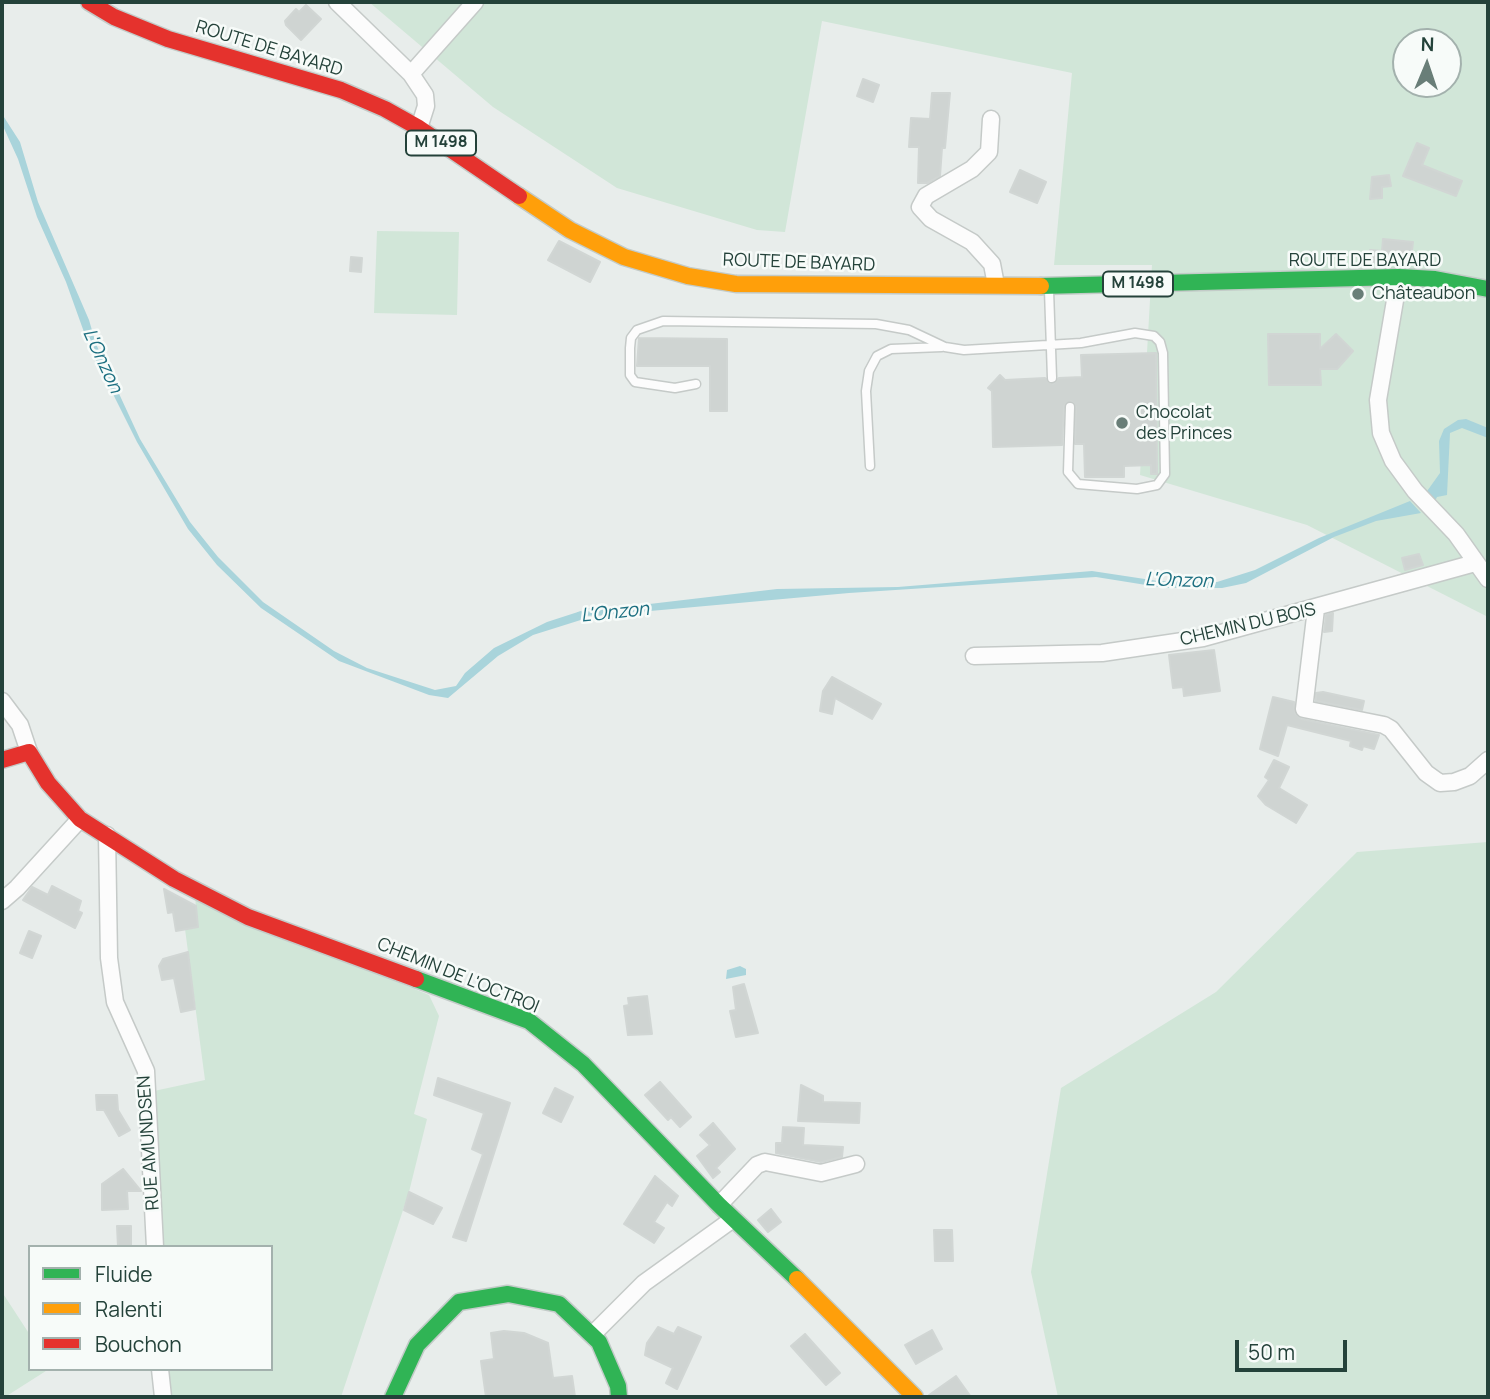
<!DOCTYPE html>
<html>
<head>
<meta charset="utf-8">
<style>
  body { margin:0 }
  #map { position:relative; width:1490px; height:1399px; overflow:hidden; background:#e8edeb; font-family:Manrope,sans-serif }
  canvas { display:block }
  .frame { position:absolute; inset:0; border:4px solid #24423a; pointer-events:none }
  .legend { position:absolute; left:28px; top:1245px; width:245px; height:126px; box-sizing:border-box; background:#f7fbf9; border:2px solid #a3b1ad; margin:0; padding:9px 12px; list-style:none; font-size:21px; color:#24423a }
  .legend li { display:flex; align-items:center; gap:14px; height:35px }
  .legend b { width:35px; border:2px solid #a3b1ad }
  .north { position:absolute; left:1392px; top:28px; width:70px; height:70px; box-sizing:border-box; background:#f7fbf9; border:2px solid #a3b1ad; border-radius:50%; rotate:2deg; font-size:19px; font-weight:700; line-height:28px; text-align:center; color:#24423a }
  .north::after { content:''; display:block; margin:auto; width:24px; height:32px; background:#697e78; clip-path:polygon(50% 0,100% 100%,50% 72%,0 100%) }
  .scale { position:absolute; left:1235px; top:1340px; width:112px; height:32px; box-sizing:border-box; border:4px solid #24423a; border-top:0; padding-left:9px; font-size:21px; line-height:24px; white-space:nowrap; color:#24423a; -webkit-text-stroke:5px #f7fbf9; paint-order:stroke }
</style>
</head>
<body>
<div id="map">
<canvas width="1490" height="1399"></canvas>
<div class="frame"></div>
<ul class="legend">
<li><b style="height:9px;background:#30b455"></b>Fluide</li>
<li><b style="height:9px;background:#ff9f0a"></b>Ralenti</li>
<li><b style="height:9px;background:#e5322d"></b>Bouchon</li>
</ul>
<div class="north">N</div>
<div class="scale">50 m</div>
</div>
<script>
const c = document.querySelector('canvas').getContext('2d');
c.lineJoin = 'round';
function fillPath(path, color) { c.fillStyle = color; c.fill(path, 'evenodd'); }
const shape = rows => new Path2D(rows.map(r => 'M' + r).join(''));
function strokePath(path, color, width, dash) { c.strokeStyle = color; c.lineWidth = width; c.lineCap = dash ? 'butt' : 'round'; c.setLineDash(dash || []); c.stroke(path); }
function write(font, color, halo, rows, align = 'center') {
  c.font = font + ' Manrope,sans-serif'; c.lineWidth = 5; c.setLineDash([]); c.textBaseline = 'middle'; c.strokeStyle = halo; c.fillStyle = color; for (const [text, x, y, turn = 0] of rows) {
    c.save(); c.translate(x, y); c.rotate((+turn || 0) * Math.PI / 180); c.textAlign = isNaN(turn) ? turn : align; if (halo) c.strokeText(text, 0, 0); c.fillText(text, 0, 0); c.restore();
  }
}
const green = shape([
  [369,2,1488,2,1488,617,1307,525,1140,475,1152,265,1054,265,1072,73,822,21,785,232,757,230,617,188,493,107],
  [1406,42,1448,42,1448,84,1406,84],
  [377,231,459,232,457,315,374,313],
  [1488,842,1488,1397,1058,1397,1031,1272,1061,1088,1216,992,1357,852],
  [195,897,429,995,439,1016,414,1114,427,1119,409,1192,341,1397,168,1397,165,1369,271,1369,271,1247,162,1247,154,1091,205,1080,185,929,198,927],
  [2,1292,30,1335,30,1369,49,1369,5,1397,2,1397]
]);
const water = shape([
  [2,114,20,142,38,202,89,320,96,344,140,439,190,522,218,557,263,602,334,651,367,668,435,690,456,686,465,673,494,648,547,622,581,611,587,618,533,635,498,656,448,698,429,695,339,661,261,608,217,565,188,529,137,442,89,346,66,282,37,217,18,159,2,124],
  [1466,419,1488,428,1488,438,1462,428,1450,433,1447,495,1437,497,1434,503,1425,494,1440,473,1439,441,1444,429,1458,420],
  [1410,501,1421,513,1376,521,1334,537,1246,583,1222,588,1165,588,1096,577,849,593,595,616,587,608,641,605,777,589,898,587,1092,571,1158,581,1217,582,1255,570,1319,538],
  [740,966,746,969,746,975,726,979,727,970]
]);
const stream = shape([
  [579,614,598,613]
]);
const building = shape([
  [306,5,321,19,301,40,286,25,285,21,296,9,299,12,306,5],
  [863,79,879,85,873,102,857,96,863,79],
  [932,93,950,93,945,148,942,148,940,176,927,183,918,183,919,147,909,147,911,118,930,119,932,93],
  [1417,143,1429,148,1422,165,1462,181,1456,196,1403,176,1417,143],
  [1020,170,1046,182,1037,203,1010,192,1020,170],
  [1389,175,1391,186,1382,187,1382,198,1370,199,1372,177,1389,175],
  [1383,239,1413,242,1411,259,1382,257,1381,263,1368,262,1370,250,1382,251,1383,239],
  [559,241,600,262,590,282,548,260,559,241],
  [351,257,362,258,361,272,350,271,351,257],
  [1268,334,1320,334,1320,349,1336,334,1353,351,1337,369,1320,369,1321,385,1269,385,1268,334],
  [639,338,727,339,727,411,710,411,710,366,637,366,639,338],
  [1156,353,1157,474,1151,474,1151,465,1124,466,1124,477,1085,477,1084,444,1075,444,1076,407,1071,401,1064,406,1062,445,993,447,992,391,988,388,1000,375,1005,380,1045,378,1053,384,1059,378,1082,377,1081,355,1156,353],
  [1419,554,1423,565,1405,570,1402,558,1419,554],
  [1333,613,1332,631,1324,632,1326,615,1333,613],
  [1214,650,1220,691,1184,696,1183,687,1173,688,1169,655,1214,650],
  [832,677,881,704,872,719,835,698,832,714,820,711,823,691,832,677],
  [1323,692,1364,701,1362,710,1316,701,1316,693,1323,692],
  [1273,697,1294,702,1295,713,1301,719,1379,735,1374,749,1363,746,1362,750,1350,746,1351,741,1287,725,1278,756,1260,749,1273,697],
  [1274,760,1289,767,1279,788,1307,805,1296,823,1266,805,1258,796,1269,780,1265,777,1274,760],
  [52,886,81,901,78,911,82,913,75,928,23,900,32,887,48,895,52,886],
  [164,889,196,906,198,927,176,931,173,912,168,913,164,889],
  [29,931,41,936,32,958,20,953,29,931],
  [188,952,195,1009,181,1012,174,978,162,980,159,966,163,959,188,952],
  [744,984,758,1033,736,1037,730,1011,736,1010,733,987,744,984],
  [647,996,652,1034,628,1035,624,1006,629,1005,628,998,647,996],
  [438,1078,510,1103,466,1241,453,1237,483,1154,472,1149,484,1113,434,1095,438,1078],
  [660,1082,691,1117,680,1127,671,1117,668,1120,645,1095,660,1082],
  [801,1085,823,1096,823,1102,860,1103,859,1123,798,1121,801,1085],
  [555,1088,573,1097,561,1122,543,1113,555,1088],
  [96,1095,117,1095,118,1110,130,1130,119,1136,104,1110,97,1110,96,1095],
  [713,1123,735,1149,716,1168,720,1172,713,1178,697,1156,710,1145,700,1135,713,1123],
  [783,1127,804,1128,803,1145,843,1147,842,1157,821,1162,776,1153,776,1143,782,1143,783,1127],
  [123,1169,141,1191,127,1191,128,1209,102,1210,102,1184,123,1169],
  [655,1176,678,1196,672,1206,667,1202,654,1222,664,1228,654,1243,624,1224,655,1176],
  [409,1192,442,1208,433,1224,404,1210,409,1192],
  [771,1209,781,1222,768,1232,758,1220,771,1209],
  [117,1226,131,1226,131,1247,118,1247,117,1226],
  [934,1230,952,1230,953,1261,935,1261,934,1230],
  [658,1327,674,1334,678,1327,701,1337,677,1389,666,1383,673,1368,645,1355,647,1343,658,1327],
  [932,1330,942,1349,916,1364,905,1345,932,1330],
  [504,1331,524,1333,548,1343,553,1378,572,1376,575,1397,486,1397,481,1361,494,1359,491,1333,504,1331],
  [805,1334,840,1373,826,1385,791,1346,805,1334],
  [956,1376,971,1397,929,1397,929,1395,956,1376]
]);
const lane = shape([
  [1049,290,1052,378],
  [696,384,675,388,635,382,630,375,630,348,631,338,637,330,663,321,876,324,909,330,945,347,964,350,1081,343,1135,333,1154,336,1160,342,1163,353,1165,474,1157,485,1137,489,1078,484,1068,472,1070,407],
  [870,466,866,391,869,371,877,356,891,349,942,347]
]);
const street = shape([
  [337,2,411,74,425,95,426,106,419,128],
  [411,74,475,2],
  [991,119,989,152,972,169,926,196,920,207,931,219,972,242,992,264,996,285],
  [1399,277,1378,400,1381,433,1393,461,1415,491,1456,534,1488,579],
  [1316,609,1304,709,1384,725,1391,729,1426,773,1440,783,1454,782,1470,776,1488,760],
  [974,656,1102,653,1203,638,1475,563],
  [2,701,20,725,29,752],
  [107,835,109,958,115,1002,146,1071,155,1247],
  [2,901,17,888,80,819],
  [719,1205,757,1165,765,1162,821,1173,856,1164],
  [592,1335,644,1283,733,1219],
  [160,1369,163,1397]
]);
const fast = shape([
  [1041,286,1399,277,1435,279,1488,289],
  [416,979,529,1021,583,1064,719,1205,797,1279],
  [393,1397,417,1345,459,1302,508,1294,559,1304,599,1342,618,1386,619,1397]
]);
const slow = shape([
  [519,196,570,230,624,257,688,276,736,284,1041,286],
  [797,1279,915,1397]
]);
const jam = shape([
  [89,2,114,17,168,39,341,90,385,109,419,128,519,196],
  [2,760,29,752,48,783,80,819,174,879,248,917,416,979]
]);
const markers = [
  [1358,294,7,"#697e78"],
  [1122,423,7,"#697e78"]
];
const shields = [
  [441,143,70],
  [1138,284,70]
];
const shieldNames = [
  ["M 1498",441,143],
  ["M 1498",1138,284]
];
const streetNames = [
  ["ROUTE DE BAYARD",269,49,17],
  ["ROUTE DE BAYARD",1365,261],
  ["ROUTE DE BAYARD",799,263,2],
  ["CHEMIN DU BOIS",1248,625,-13],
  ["CHEMIN DE L'OCTROI",458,976,22],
  ["RUE AMUNDSEN",149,1143,-94]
];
const poiNames = [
  ["Châteaubon",1372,294],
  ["Chocolat",1136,413],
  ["des Princes",1136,434]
];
const waterNames = [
  ["L'Onzon",102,361,65],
  ["L'Onzon",1179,581,2],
  ["L'Onzon",615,613,-6]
];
fillPath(green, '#d1e6d8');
fillPath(water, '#a9d4db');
strokePath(stream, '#a9d4db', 4.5);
fillPath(building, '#cfd4d2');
strokePath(building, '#d1d6d4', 2);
strokePath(lane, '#c5cac8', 11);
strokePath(street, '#c5cac8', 19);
strokePath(fast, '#c3cbc8', 19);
strokePath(slow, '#c3cbc8', 19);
strokePath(jam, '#c3cbc8', 19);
strokePath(lane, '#fcfcfc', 8);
strokePath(street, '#fcfcfc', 16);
strokePath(fast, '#30b455', 16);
strokePath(slow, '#ff9f0a', 16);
strokePath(jam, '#e5322d', 16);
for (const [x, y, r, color] of markers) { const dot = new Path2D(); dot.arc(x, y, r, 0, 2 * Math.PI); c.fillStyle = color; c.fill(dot); strokePath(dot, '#f7fbf9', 2.5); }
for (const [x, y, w] of shields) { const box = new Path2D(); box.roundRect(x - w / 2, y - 12.5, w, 25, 5); c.fillStyle = '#f7fbf9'; c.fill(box); strokePath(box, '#24423a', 2); }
write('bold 16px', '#24423a', null, shieldNames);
write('18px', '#24423a', '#f7fbf9', streetNames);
write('18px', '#24423a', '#f7fbf9', poiNames, 'left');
write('italic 19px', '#1c6f80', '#f7fbf9', waterNames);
</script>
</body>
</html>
